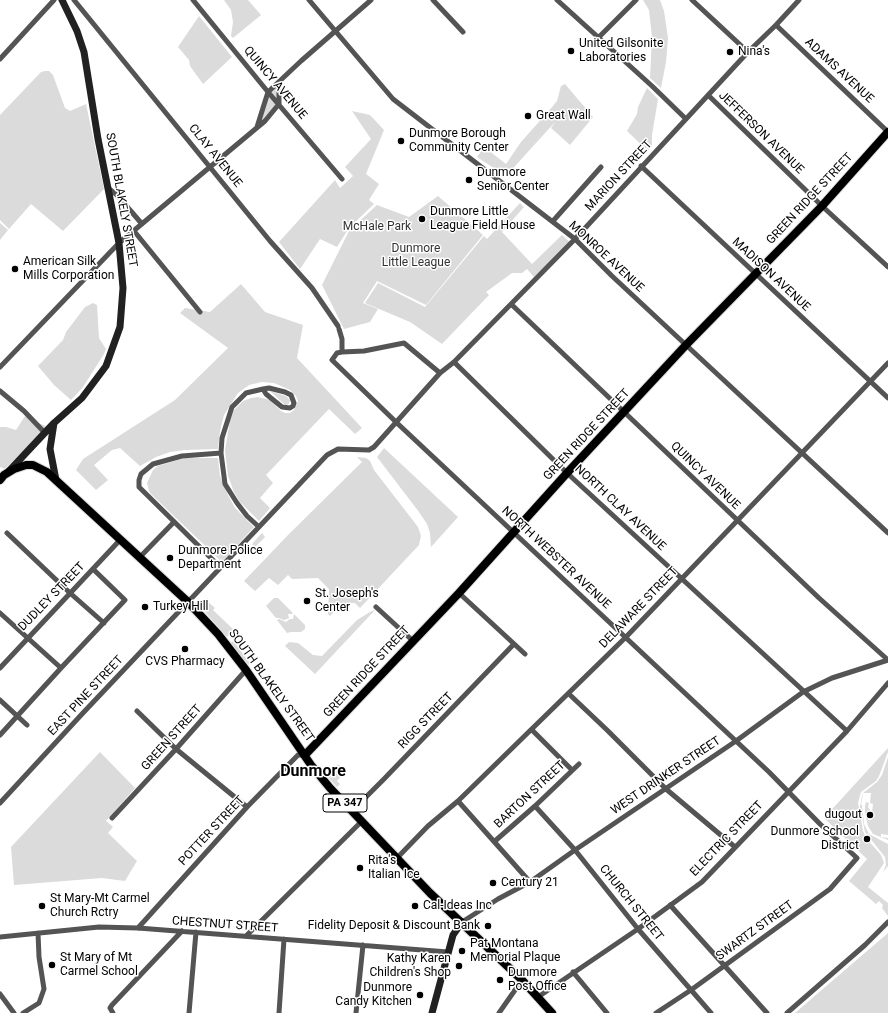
<!DOCTYPE html>
<html>
<head>
<meta charset="utf-8">
<style>
  body { margin:0 }
  canvas { display:block; background:#fff }
</style>
</head>
<body>
<canvas width="888" height="1013"></canvas>
<script>
const c = document.querySelector('canvas').getContext('2d');
c.lineJoin = 'round';
function fillPath(path, color) { c.fillStyle = color; c.fill(path, 'evenodd'); }
const shape = rows => new Path2D(rows.map(r => 'M' + r).join(''));
function strokePath(path, color, width, dash) { c.strokeStyle = color; c.lineWidth = width; c.lineCap = dash ? 'butt' : 'round'; c.setLineDash(dash || []); c.stroke(path); }
function write(font, color, halo, rows, align = 'center') {
  c.font = font + ' Roboto,sans-serif'; c.lineWidth = 3; c.setLineDash([]); c.textBaseline = 'middle'; c.strokeStyle = halo; c.fillStyle = color; for (const [text, x, y, turn = 0] of rows) {
    c.save(); c.translate(x, y); c.rotate((+turn || 0) * Math.PI / 180); c.textAlign = isNaN(turn) ? turn : align; if (halo) c.strokeText(text, 0, 0); c.fillText(text, 0, 0); c.restore();
  }
}
const green = shape([
  [224,0,248,0,261,15,233,38,231,36,233,22,231,10],
  [643,0,660,0,664,11,668,38,666,62,661,88,650,78,652,37,649,10],
  [199,16,232,57,203,84,190,66,189,60,178,47],
  [45,71,49,71,53,75,65,108,70,111,86,104,104,189,63,231,31,204,9,229,0,220,0,115,41,72],
  [279,82,279,104,257,128,268,92],
  [565,84,593,117,570,145,551,128,556,121,506,176,477,157,484,147,506,164,521,142,553,106,557,101,561,86],
  [647,88,658,99,652,135,652,145,648,151,627,131,637,114,638,107],
  [352,111,370,115,384,130,366,174,379,184,369,200,374,204,349,228,337,247,320,239,300,269,279,242,335,180,340,188,353,176,345,167,371,139],
  [438,196,483,235,426,305,377,281,363,303,378,309,370,322,344,329,322,285,349,231,377,205,409,217],
  [520,203,524,207,502,232,532,264,562,235,570,242,534,277,527,269,522,273,512,273,486,292,489,295,442,344,410,322,365,303,378,283,425,307,484,236,487,239],
  [0,223,8,230,0,240],
  [241,284,265,312,303,325,297,358,362,428,355,434,329,409,266,475,273,483,260,498,270,508,259,521,240,502,234,492,228,476,225,450,230,421,234,410,243,401,251,398,258,397,270,400,281,411,285,413,290,413,294,410,298,401,296,396,290,390,274,383,262,382,249,385,238,393,224,415,220,431,218,449,185,450,170,452,156,457,140,466,120,448,112,450,94,465,108,480,96,490,76,470,83,459,175,400,228,348,180,313,185,308,210,312],
  [93,303,97,305,99,338,106,349,104,354,83,387,71,400,54,385,38,366,63,340,66,332,85,307],
  [270,391,286,396,290,400,289,404,286,405,284,404],
  [25,416,47,427,5,469,0,467,0,427,6,427,16,430],
  [384,448,458,517,431,547,430,533,427,524,419,512,377,457],
  [357,457,366,458,370,461,374,470,418,527,421,536,419,545,360,608,355,603,350,603,347,607,343,603,330,616,328,614,329,589,318,578,292,579,288,575,278,585,269,578,255,591,244,581,289,534,362,462],
  [185,458,218,458,220,476,229,497,235,508,254,527,222,562,151,494,149,491,147,483,153,470,158,466],
  [262,533,265,537,255,547,252,544],
  [207,598,209,600,208,602,215,608,213,610,234,630,227,637,200,606],
  [274,598,278,598,293,613,292,614,288,614,289,618,287,619,284,620,279,618,276,618,266,606],
  [375,610,315,674,285,646,289,642,298,643,313,655,322,656,357,620,370,612],
  [294,614,305,625,305,629,301,632,291,632,287,633,277,620,279,619,286,622,290,619,293,619],
  [233,641,250,663,248,665,231,643],
  [888,748,888,752,879,776,876,781,861,792,858,803,863,831,867,839,881,855,884,863,868,887,888,903,888,916,882,908,883,905,879,901,876,904,849,881,867,859,824,818],
  [100,752,135,788,106,821,113,827,108,833,137,861,125,881,102,878,14,885,11,847],
  [888,757,888,835,881,834,881,837,888,838,888,840,873,834,868,826,865,813,865,806,866,802,869,803,868,807,870,810,868,820,871,820,873,804,870,803,871,793,863,793,861,805,862,805,864,824,869,834,888,844,888,866,883,872,886,865,885,857,865,832,860,807,862,795,863,793,877,782,882,775],
  [338,764,346,771,337,781,340,784,337,787,327,776],
  [888,933,888,1013,795,1013,817,994]
]);
const minor = shape([
  [74,0,270,241,312,288,338,326],
  [193,0,268,92,342,179],
  [309,0,393,99,575,239,612,276,686,345,888,533],
  [433,0,463,32],
  [557,0,652,86,686,119],
  [692,0,748,52],
  [776,25,888,132],
  [599,37,636,0],
  [0,59,54,0],
  [708,95,822,206,888,267],
  [257,127,268,92,301,61,371,0],
  [641,166,888,398],
  [108,188,117,195,142,224],
  [553,221,601,167],
  [134,231,200,312],
  [511,304,819,598,888,660],
  [339,329,342,339,342,352],
  [454,362,567,473,847,731],
  [0,367,119,243,265,121,279,104,279,82],
  [440,373,404,343,364,351,342,352,337,353,332,360,397,423,769,772,820,824,857,858,830,889,691,990,656,1013],
  [0,391,24,411,45,433],
  [259,527,247,516,237,503,225,484,221,453,222,438,232,407,246,393,263,389,266,394,282,407,290,408,293,406,294,403,291,395,285,392,269,388,263,389],
  [7,533,70,593,104,623],
  [139,558,174,522],
  [220,567,139,487,139,480,141,474,153,464,182,456,221,453],
  [459,593,525,654],
  [376,607,412,640],
  [0,613,61,668],
  [0,668,120,540],
  [569,694,607,730,666,789,735,847],
  [0,700,27,725],
  [137,711,176,749,247,807],
  [532,730,572,770],
  [0,735,61,668,125,600,93,569],
  [458,801,530,882],
  [0,803,82,714,327,455,338,449,369,450,374,447,440,373,454,362,575,239,748,52,776,25,799,0],
  [535,806,575,850,638,929,711,1013],
  [352,811,384,779,513,645],
  [112,818,176,749,246,670],
  [495,841,535,806,579,764],
  [397,858,428,826,458,801,626,637,888,363],
  [670,905,767,1013],
  [462,922,498,899,530,882,575,850,736,741,803,692,832,678,888,660],
  [138,928,247,807,298,755,305,755],
  [246,936,362,821],
  [0,937,99,927,138,928,448,952],
  [573,972,607,1013],
  [0,994,14,1013],
  [538,997,638,929,702,882,847,731,888,683],
  [23,1013,39,1003,44,989,39,957,38,933],
  [113,1013,110,1008,112,1005,182,931],
  [189,1013,196,932],
  [279,1013,284,939],
  [356,1013,363,945],
  [499,1013,522,980],
  [787,1013,865,945,888,922]
]);
const secondary = shape([
  [9,471,54,423],
  [56,480,50,449,54,423,82,398,106,366,120,327,123,288,119,243,98,139,84,52,77,31,62,0],
  [432,1013,453,935,462,922]
]);
const primary = shape([
  [0,480,4,475,14,469,26,465,33,465,47,472,188,602,218,634,246,670,311,765,330,788,430,893,522,980,552,1013],
  [305,755,459,593,567,473,686,345,822,206,888,132]
]);
const markers = [
  [571,51,4,"#000"],
  [730,52,4,"#000"],
  [528,116,4,"#000"],
  [401,141,4,"#000"],
  [469,180,4,"#000"],
  [422,219,4,"#000"],
  [15,269,4,"#000"],
  [170,558,4,"#000"],
  [307,601,4,"#000"],
  [145,607,4,"#000"],
  [185,649,4,"#000"],
  [870,815,4,"#000"],
  [867,839,4,"#000"],
  [360,868,4,"#000"],
  [493,883,4,"#000"],
  [42,906,4,"#000"],
  [415,906,4,"#000"],
  [488,926,4,"#000"],
  [462,951,4,"#000"],
  [52,965,4,"#000"],
  [459,966,4,"#000"],
  [500,980,4,"#000"],
  [420,995,4,"#000"]
];
const shields = [
  [345,803,44]
];
const shieldNames = [
  ["PA 347",345,803]
];
const poiNames = [
  ["United Gilsonite",579,44],
  ["Laboratories",579,58],
  ["Nina's",738,52],
  ["Great Wall",536,116],
  ["Dunmore Borough",409,134],
  ["Community Center",409,148],
  ["Dunmore",477,173],
  ["Senior Center",477,187],
  ["Dunmore Little",430,212],
  ["League Field House",430,226],
  ["American Silk",23,262],
  ["Mills Corporation",23,276],
  ["Dunmore Police",178,551],
  ["Department",178,565],
  ["St. Joseph's",315,594],
  ["Center",315,608],
  ["Turkey Hill",153,607],
  ["CVS Pharmacy",185,662,"center"],
  ["dugout",862,815,"right"],
  ["Dunmore School",859,832,"right"],
  ["District",859,846,"right"],
  ["Rita's",368,861],
  ["Italian Ice",368,875],
  ["Century 21",501,883],
  ["St Mary-Mt Carmel",50,899],
  ["Church Rctry",50,913],
  ["Cal-Ideas Inc",423,906],
  ["Fidelity Deposit & Discount Bank",480,926,"right"],
  ["Pat Montana",470,944],
  ["Memorial Plaque",470,958],
  ["St Mary of Mt",60,958],
  ["Carmel School",60,972],
  ["Kathy Karen",451,959,"right"],
  ["Children's Shop",451,973,"right"],
  ["Dunmore",508,973],
  ["Post Office",508,987],
  ["Dunmore",412,988,"right"],
  ["Candy Kitchen",412,1002,"right"]
];
const streetNames = [
  ["ADAMS AVENUE",839,71,43],
  ["QUINCY AVENUE",275,83,50],
  ["JEFFERSON AVENUE",761,133,44],
  ["CLAY AVENUE",215,156,51],
  ["MARION STREET",619,176,-47],
  ["GREEN RIDGE STREET",810,199,-47],
  ["SOUTH BLAKELY STREET",121,200,80],
  ["MONROE AVENUE",606,257,43],
  ["MADISON AVENUE",771,275,43],
  ["GREEN RIDGE STREET",587,435,-47],
  ["QUINCY AVENUE",705,476,44],
  ["NORTH CLAY AVENUE",620,508,43],
  ["NORTH WEBSTER AVENUE",556,558,43],
  ["DUDLEY STREET",52,597,-46],
  ["DELAWARE STREET",639,608,-46],
  ["GREEN RIDGE STREET",367,672,-47],
  ["SOUTH BLAKELY STREET",271,686,54],
  ["EAST PINE STREET",86,696,-47],
  ["RIGG STREET",426,721,-46],
  ["GREEN STREET",172,738,-48],
  ["WEST DRINKER STREET",666,776,-34],
  ["BARTON STREET",530,795,-43],
  ["POTTER STREET",212,831,-47],
  ["ELECTRIC STREET",727,839,-46],
  ["CHURCH STREET",631,903,51],
  ["CHESTNUT STREET",225,925,4],
  ["SWARTZ STREET",755,931,-36]
];
const parkNames = [
  ["McHale Park",377,227],
  ["Dunmore",416,249],
  ["Little League",416,263]
];
const districtNames = [
  ["Dunmore",313,772]
];
fillPath(green, '#dbdbdb');
strokePath(primary, '#dbdbdb', 10);
strokePath(minor, '#545454', 5);
strokePath(secondary, '#212121', 7);
strokePath(primary, '#000', 8);
for (const [x, y, r, color] of markers) { const dot = new Path2D(); dot.arc(x, y, r, 0, 2 * Math.PI); c.fillStyle = color; c.fill(dot); strokePath(dot, '#fff', 1.5); }
for (const [x, y, w] of shields) { const box = new Path2D(); box.roundRect(x - w / 2, y - 9, w, 18, 3); c.fillStyle = '#fff'; c.fill(box); strokePath(box, '#000', 1); }
write('bold 11px', '#000', null, shieldNames);
write('12px', '#000', '#fff', poiNames, 'left');
write('12px', '#000', '#fff', streetNames);
write('12px', '#323232', '#fff', parkNames);
write('bold 16px', '#000', '#fff', districtNames);
</script>
</body>
</html>
